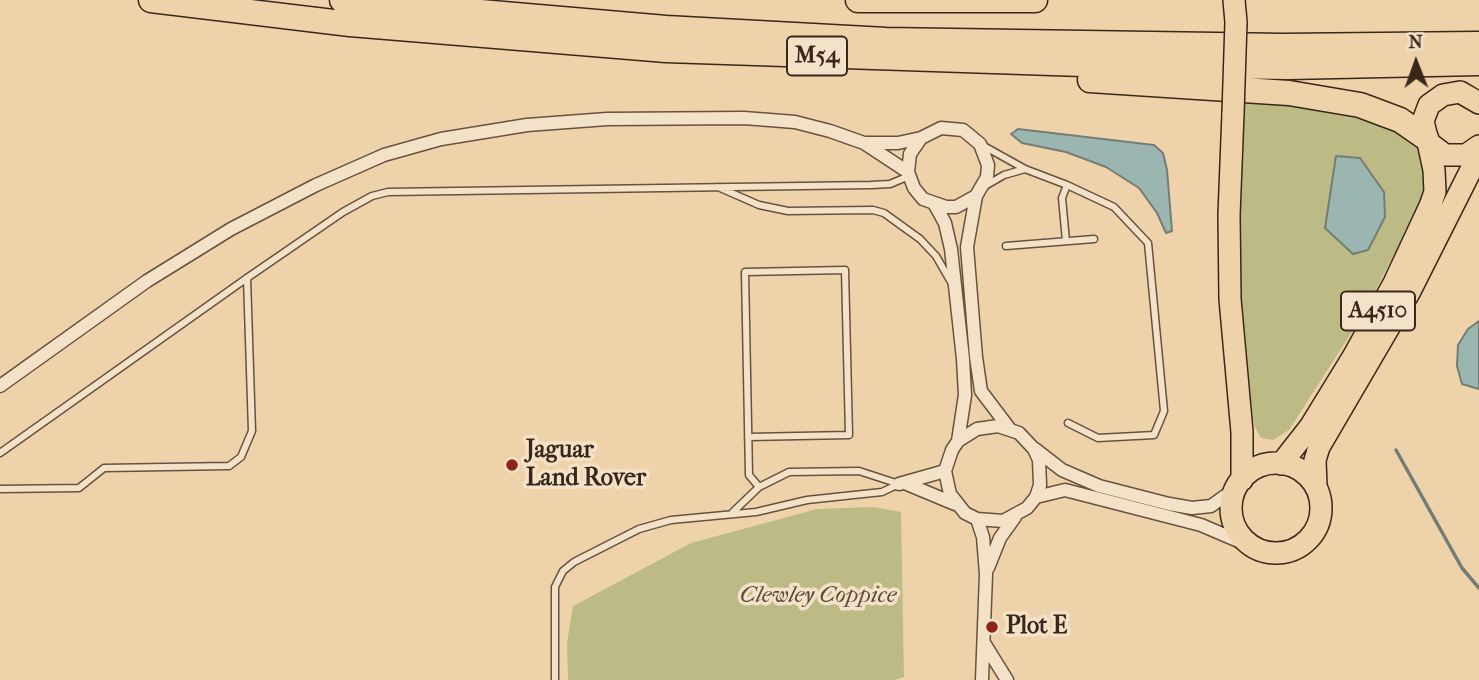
<!DOCTYPE html>
<html>
<head>
<meta charset="utf-8">
<style>
  body { margin:0 }
  #map { position:relative; width:1479px; height:680px; overflow:hidden; background:#eed3aa; font-family:"IM FELL French Canon",serif }
  canvas { display:block }
  .north { position:absolute; left:1381px; top:28px; width:70px; height:70px; -webkit-text-stroke:5px #f4e2c8; paint-order:stroke; rotate:359deg; font-size:19px; font-weight:700; line-height:28px; text-align:center; color:#39271b }
  .north::after { content:''; display:block; margin:auto; width:24px; height:32px; background:#39271b; clip-path:polygon(50% 0,100% 100%,50% 72%,0 100%) }
</style>
</head>
<body>
<div id="map">
<canvas width="1479" height="680"></canvas>
<div class="north">N</div>
</div>
<script>
const c = document.querySelector('canvas').getContext('2d');
c.lineJoin = 'round';
function fillPath(path, color) { c.fillStyle = color; c.fill(path, 'evenodd'); }
const shape = rows => new Path2D(rows.map(r => 'M' + r).join(''));
function strokePath(path, color, width, dash) { c.strokeStyle = color; c.lineWidth = width; c.lineCap = dash ? 'butt' : 'round'; c.setLineDash(dash || []); c.stroke(path); }
function write(font, color, halo, rows, align = 'center') {
  c.font = font + ' "IM FELL French Canon",serif'; c.lineWidth = 7; c.setLineDash([]); c.textBaseline = 'middle'; c.strokeStyle = halo; c.fillStyle = color; for (const [text, x, y, turn = 0] of rows) {
    c.save(); c.translate(x, y); c.rotate((+turn || 0) * Math.PI / 180); c.textAlign = isNaN(turn) ? turn : align; if (halo) c.strokeText(text, 0, 0); c.fillText(text, 0, 0); c.restore();
  }
}
const green = shape([
  [1244,99,1325,109,1397,129,1416,146,1426,169,1425,196,1359,321,1289,430,1273,440,1261,438,1254,425,1241,330,1239,221],
  [873,507,901,512,904,677,895,680,568,680,567,643,573,606,691,543,817,509]
]);
const water = shape([
  [1018,129,1154,145,1163,153,1167,170,1172,231,1166,233,1157,213,1139,188,1106,167,1066,152,1022,143,1011,134,1018,129],
  [1336,156,1360,158,1384,192,1385,217,1368,250,1353,254,1325,228,1336,156],
  [1479,321,1479,389,1462,384,1457,366,1458,345,1468,329,1479,321]
]);
const stream = shape([
  [1396,450,1462,568,1479,588]
]);
const service = shape([
  [982,145,1025,169,1067,185,1114,207,1148,243,1164,411,1154,435,1098,438,1068,423],
  [985,186,1004,175,1025,169],
  [718,187,759,205,788,211,873,210,884,213,920,239,936,256,951,282],
  [1066,241,1062,198,1067,185],
  [1006,246,1094,239],
  [748,437,849,435,845,270,745,272,749,475,759,487],
  [0,453,247,278,343,212,372,196,388,192,871,185,890,184,909,176],
  [0,489,79,488,104,468,229,466,241,457,252,431,247,278],
  [733,512,759,487,789,472,859,471,899,484],
  [555,680,555,587,563,571,574,562,639,529,671,520,756,512,807,500,882,492,899,484]
]);
const minor = shape([
  [864,143,898,143,921,138,941,128,963,130,980,144,988,165,987,177,976,196,956,207,946,207,923,199,914,188,908,172,910,154,921,138],
  [976,196,967,247,976,357,981,391,1009,428],
  [935,205,945,223,951,249,963,359,965,395,958,441],
  [0,386,147,281,231,229,316,185,384,155,441,139,527,125,607,119,744,118,795,122,830,131,864,143,908,172],
  [1035,449,1062,470,1099,486,1169,504,1192,508,1211,506,1236,488],
  [899,484,945,471],
  [907,484,955,504],
  [1036,497,1040,485,1039,460,1034,449,1019,433,998,426,977,429,958,441,952,450,945,471,950,494,965,513,977,519,1003,521,1027,508,1036,497,1065,490,1201,525,1255,548],
  [977,519,983,537,986,574,982,680],
  [988,568,1000,538,1015,517],
  [984,643,1007,680]
]);
const primary = shape([
  [1234,0,1236,22],
  [1233,113,1229,215,1230,299,1242,432,1242,480],
  '1231 508a45 45 0 1 1 90 0a45 45 0 1 1-90 0Z',
  [1281,464,1310,427,1353,357,1394,283,1430,206,1435,192,1434,170,1428,142],
  [1316,486,1315,460,1319,447,1409,293,1479,154]
]);
const trunk = shape([
  [1479,103,1460,92,1443,95,1429,105,1423,121,1428,142,1445,155,1466,155,1479,146]
]);
const motorway = shape([
  [151,0,350,24,666,50,1082,64,1288,67,1479,63],
  [342,0,666,28,886,40,1282,46,1479,44],
  [858,0,1035,0],
  [1090,80,1289,93,1360,105,1400,120,1426,138]
]);
const primaryBridge = shape([
  [1233,113,1236,22]
]);
const markers = [
  [512,465,7,"#8f2418"],
  [992,627,7,"#8f2418"]
];
const shields = [
  [817,56,60],
  [1378,311,74]
];
const shieldNames = [
  ["M54",817,56],
  ["A4510",1378,311]
];
const poiNames = [
  ["Jaguar",526,451],
  ["Land Rover",526,479],
  ["Plot E",1006,627]
];
const parkNames = [
  ["Clewley Coppice",818,596]
];
fillPath(green, '#bcbb86');
fillPath(water, '#9bb6b1');
strokePath(water, '#747d75', 2);
strokePath(stream, '#747d75', 3.5);
strokePath(service, '#66523f', 9);
strokePath(minor, '#66523f', 15);
strokePath(primary, '#39271b', 24);
strokePath(trunk, '#39271b', 24);
strokePath(motorway, '#39271b', 27);
strokePath(service, '#f4e2c8', 6);
strokePath(minor, '#f4e2c8', 12);
strokePath(primary, '#eed3aa', 21);
strokePath(trunk, '#eed3aa', 21);
strokePath(motorway, '#eed3aa', 24);
strokePath(primaryBridge, '#39271b', 24, []);
strokePath(primaryBridge, '#eed3aa', 21);
for (const [x, y, r, color] of markers) { const dot = new Path2D(); dot.arc(x, y, r, 0, 2 * Math.PI); c.fillStyle = color; c.fill(dot); strokePath(dot, '#f4e2c8', 2.5); }
for (const [x, y, w] of shields) { const box = new Path2D(); box.roundRect(x - w / 2, y - 19.5, w, 39, 5); c.fillStyle = '#f4e2c8'; c.fill(box); strokePath(box, '#39271b', 2); }
write('bold 23px', '#39271b', null, shieldNames);
write('bold 24px', '#39271b', '#f4e2c8', poiNames, 'left');
write('italic 24px', '#5a4c36', '#f4e2c8', parkNames);
</script>
</body>
</html>
